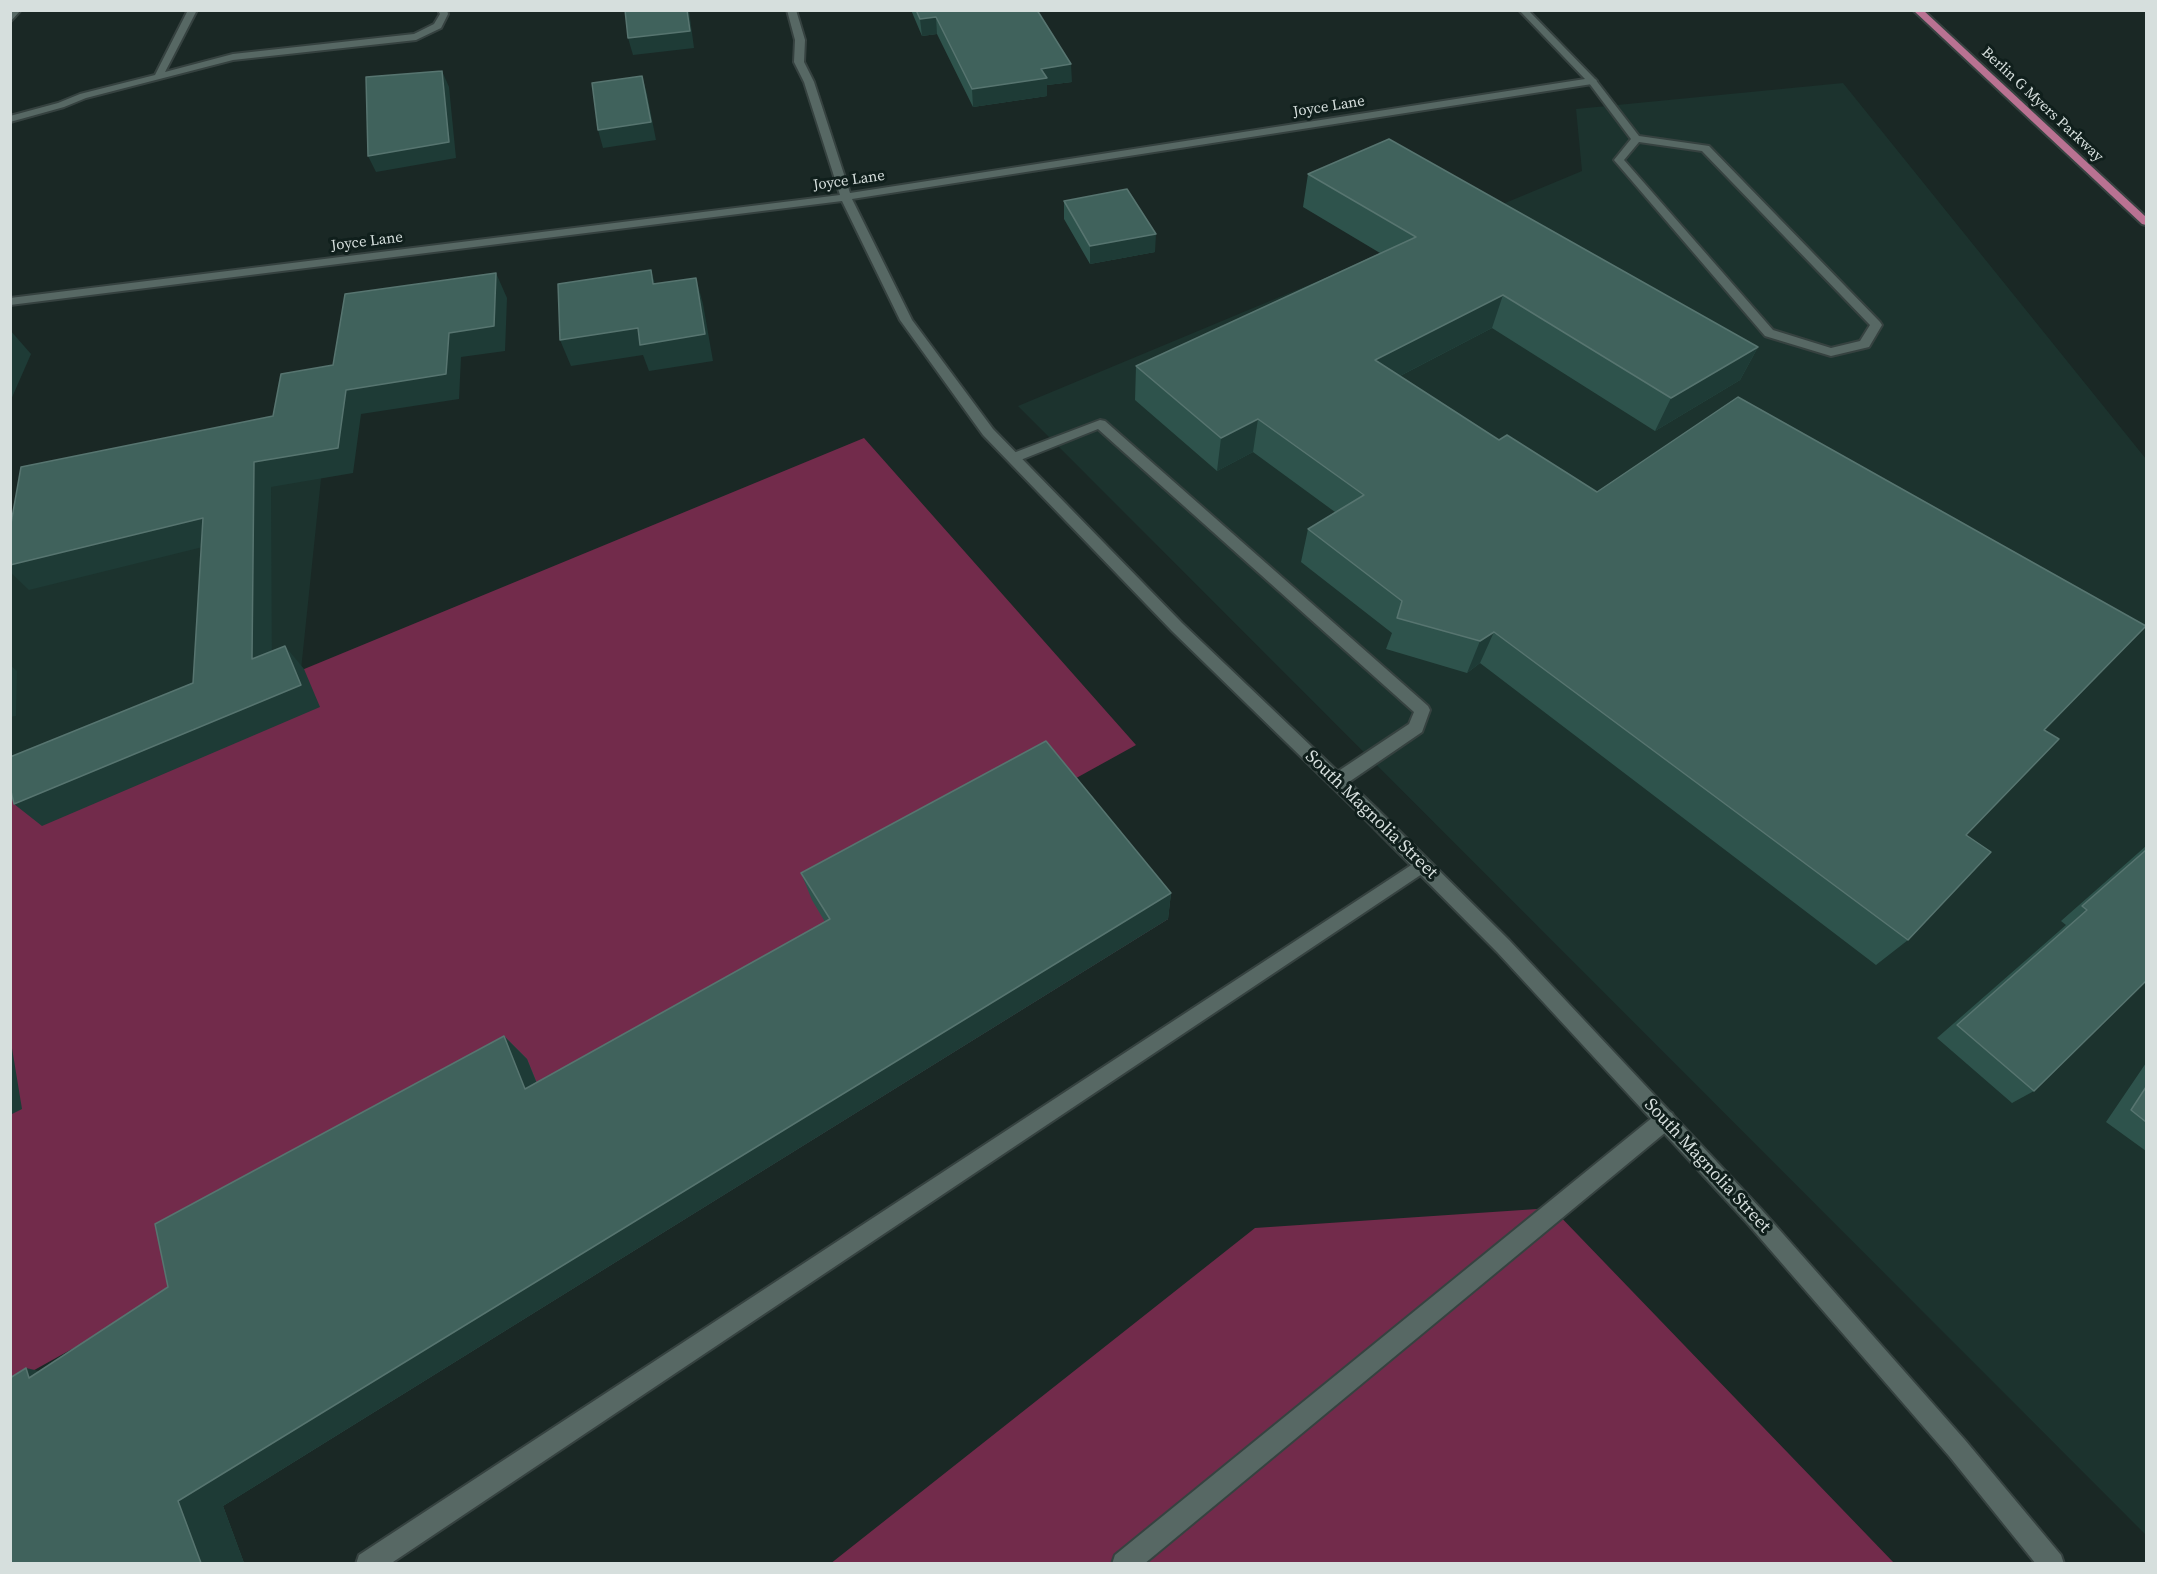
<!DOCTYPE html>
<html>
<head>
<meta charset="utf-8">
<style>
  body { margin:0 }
  #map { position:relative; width:2157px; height:1574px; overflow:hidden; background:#1a2825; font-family:"Source Serif 4",serif }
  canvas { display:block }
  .frame { position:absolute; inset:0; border:12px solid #d6dfdd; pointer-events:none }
</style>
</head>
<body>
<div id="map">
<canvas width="2157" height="1574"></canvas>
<div class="frame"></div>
</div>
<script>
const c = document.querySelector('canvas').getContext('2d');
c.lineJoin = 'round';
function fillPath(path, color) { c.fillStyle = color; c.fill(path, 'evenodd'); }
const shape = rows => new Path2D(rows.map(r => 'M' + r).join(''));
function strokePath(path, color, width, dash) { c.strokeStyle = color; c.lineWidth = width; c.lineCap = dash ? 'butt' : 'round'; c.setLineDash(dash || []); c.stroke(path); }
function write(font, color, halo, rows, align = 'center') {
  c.font = font + ' "Source Serif 4",serif'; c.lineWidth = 6; c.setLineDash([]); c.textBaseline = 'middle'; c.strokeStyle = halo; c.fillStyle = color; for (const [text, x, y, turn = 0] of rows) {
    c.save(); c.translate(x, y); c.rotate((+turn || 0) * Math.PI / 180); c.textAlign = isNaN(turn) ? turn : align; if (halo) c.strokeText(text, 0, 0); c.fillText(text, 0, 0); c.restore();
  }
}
const built = shape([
  [1843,83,2146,459,2146,1535,1018,406,1582,171,1576,109],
  [324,450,301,670,11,790,10,540]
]);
const green = shape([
  [864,438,1136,745,1060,787,1168,919,253,1487,203,1276,11,1383,11,790],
  [1552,1208,1894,1563,830,1564,1255,1228]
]);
const service = shape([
  [12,10,21,10,10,22,10,12,12,10],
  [188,10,197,10,165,72,233,54,414,34,434,24,440,14,438,10,447,10,448,14,441,28,416,40,233,60,86,98,64,107,10,122,10,116,58,103,80,94,155,75,188,10],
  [1589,79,1595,79,1639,136,1709,146,1880,322,1882,325,1869,347,1831,356,1765,336,1614,160,1631,139,1589,83,1589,79],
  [1639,142,1702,151,1870,325,1860,341,1831,348,1773,330,1624,160,1639,142],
  [1100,420,1105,421,1428,706,1430,710,1422,732,1343,786,1337,788,1331,786,1329,781,1331,776,1409,724,1414,712,1098,429,1018,461,1013,462,1006,458,1008,455,1100,420],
  [1422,858,1428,860,1431,865,1428,870,390,1564,356,1564,359,1555,1422,858],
  [1665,1110,1672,1113,1675,1120,1672,1127,1144,1564,1112,1564,1115,1555,1658,1113,1665,1110]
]);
const minor = shape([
  [787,10,796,10,805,40,804,62,814,82,850,193,1585,79,1519,10,1528,10,1595,79,1597,81,1592,84,852,199,912,320,993,429,1182,623,1377,809,1509,940,1761,1209,1965,1440,2061,1555,2064,1564,2036,1564,1949,1456,1747,1223,1497,952,1365,819,1172,631,983,435,900,320,842,201,10,305,10,298,840,195,804,82,794,62,795,40,787,10]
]);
const primary = shape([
  [1913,10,1923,10,2146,217,2146,225,2142,224,1913,10]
]);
const wall = shape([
  [911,10,1037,10,1072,82,1047,85,1047,96,973,107,937,34,922,36],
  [1308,174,1758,347,1740,380,1655,431,1492,328,1400,376,1499,440,2044,730,1966,835,1908,940,1876,965,1480,663,1467,673,1386,649,1392,633,1301,562,1308,529,1335,512,1253,452,1217,471,1135,400,1136,366,1380,253,1303,207],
  [1064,201,1155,252,1090,264,1064,219],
  [2146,846,2146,981,2034,1091,2012,1103,1937,1038,2066,925,2061,921],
  [801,873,1171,893,1168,919,223,1506,244,1563,10,1563,40,1371,168,1287,504,1036,527,1059,537,1083,825,922,812,900],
  [2146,1063,2146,1151,2106,1122]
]);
const shadedWall = shape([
  [687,10,689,10,694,48,633,55,628,38],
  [936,17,937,34,922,36,920,19],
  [1071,64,1072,82,1047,85,1047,96,973,107,972,89,1041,69],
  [442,71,449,87,456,158,376,172,368,156],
  [642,76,647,94,656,140,603,148,598,130],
  [1156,234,1155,252,1090,264,1090,246],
  [651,270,659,297,653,284],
  [496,273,507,298,505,351,461,357,459,399,361,414,353,473,271,487,272,682,252,659,254,462,346,390,449,333],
  [696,278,703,304,713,361,649,371,643,355,571,366,560,340],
  [1503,295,1492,328,1367,393,1375,360],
  [10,330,31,354,10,402],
  [1758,347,1740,380,1655,431,1671,398],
  [1258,419,1253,452,1217,471,1221,438],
  [203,518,223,542,29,590,10,572,10,565],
  [1494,632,1480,663,1467,673,1480,641],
  [285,646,304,669,320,707,42,826,14,804],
  [10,665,17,671,16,716,10,717],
  [1171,893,1168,919,223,1506,244,1563,201,1563,178,1501],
  [10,1036,22,1109,10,1115],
  [504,1036,527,1059,548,1111,525,1089],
  [26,1368,75,1379,29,1378]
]);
const building = shape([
  [625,10,687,10,690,31,628,38,625,10],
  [916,10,1037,10,1071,64,1041,69,1047,78,972,89,936,17,920,19,916,10],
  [442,71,449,142,368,156,366,77,442,71],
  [642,76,651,122,598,130,592,83,642,76],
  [1389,139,1758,347,1671,398,1503,295,1375,360,1499,440,1507,435,1597,492,1738,397,2146,626,2044,730,2059,739,1966,835,1991,852,1908,940,1494,632,1480,641,1397,618,1402,601,1308,529,1364,495,1258,419,1221,438,1136,366,1416,237,1308,174,1389,139],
  [1127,189,1156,234,1090,246,1064,201,1127,189],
  [651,270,653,284,696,278,705,334,640,345,638,328,560,340,558,284,651,270],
  [496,273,494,326,449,333,446,374,346,390,338,448,254,462,252,659,285,646,301,685,14,804,10,787,10,757,193,683,203,518,10,565,10,529,21,467,273,416,281,374,333,365,345,294,496,273],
  [1046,741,1171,893,178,1501,201,1563,10,1563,10,1378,26,1368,29,1378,168,1287,155,1224,504,1036,525,1089,830,919,801,873,1046,741],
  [2146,850,2146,981,2034,1091,1957,1025,2087,910,2082,906,2146,850],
  [2146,1087,2146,1122,2131,1110,2146,1087]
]);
const farStreetnames = [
  ["Berlin G Myers Parkway",2042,105,43],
  ["Joyce Lane",1329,107,-9],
  ["Joyce Lane",849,181,-8],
  ["Joyce Lane",367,242,-7]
];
const streetNames = [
  ["South Magnolia Street",1371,815,44],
  ["South Magnolia Street",1707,1166,47]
];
fillPath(built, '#1c332e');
fillPath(green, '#722b4b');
strokePath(service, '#364240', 4);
strokePath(minor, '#364240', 4);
strokePath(primary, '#364240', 4);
fillPath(service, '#576864');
fillPath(minor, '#576864');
fillPath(primary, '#b97292');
fillPath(wall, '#2e534c');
fillPath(shadedWall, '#1e3b36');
fillPath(building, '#40625c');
strokePath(building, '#577570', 1.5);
write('15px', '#d6dfdd', '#101f1c', farStreetnames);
write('18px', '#d6dfdd', '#101f1c', streetNames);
</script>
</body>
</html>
